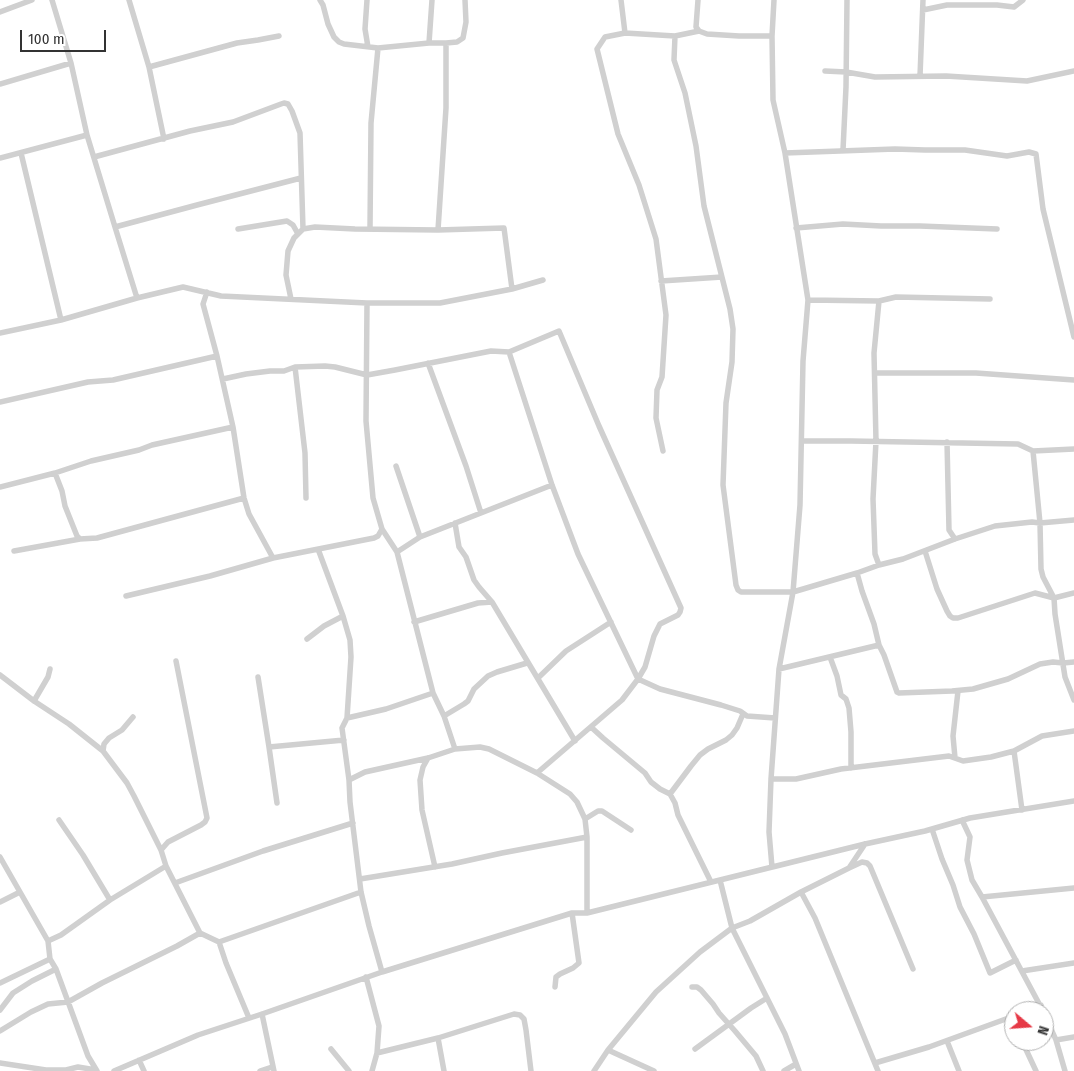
<!DOCTYPE html>
<html>
<head>
<meta charset="utf-8">
<style>
  body { margin:0 }
  #map { position:relative; width:1074px; height:1071px; overflow:hidden; background:#fff; font-family:"Fira Sans Condensed",sans-serif }
  canvas { display:block }
  .north { position:absolute; left:1004px; top:1001px; width:50px; height:50px; box-sizing:border-box; background:#fff; border:1px solid #adadad; border-radius:50%; rotate:108deg; font-size:14px; font-weight:700; line-height:20px; text-align:center; color:#333 }
  .north::after { content:''; display:block; margin:auto; width:18px; height:22px; background:#e63946; clip-path:polygon(50% 0,100% 100%,50% 72%,0 100%) }
  .scale { position:absolute; left:20px; top:30px; width:86px; height:22px; box-sizing:border-box; border:2px solid #333; border-top:0; padding-left:6px; font-size:15px; line-height:18px; white-space:nowrap; color:#333; -webkit-text-stroke:4px #fff; paint-order:stroke }
</style>
</head>
<body>
<div id="map">
<canvas width="1074" height="1071"></canvas>
<div class="north">N</div>
<div class="scale">100 m</div>
</div>
<script>
const c = document.querySelector('canvas').getContext('2d');
c.lineJoin = 'round';
const shape = rows => new Path2D(rows.map(r => 'M' + r).join(''));
function strokePath(path, color, width, dash) { c.strokeStyle = color; c.lineWidth = width; c.lineCap = dash ? 'butt' : 'round'; c.setLineDash(dash || []); c.stroke(path); }
const minor = shape([
  [52,0,71,63,87,135,115,227,137,298],
  [129,0,149,67,164,139],
  [320,0,323,5,328,24,334,37,339,42,344,44,378,48,429,43],
  [367,0,365,29,368,47],
  [432,0,429,43,446,43,457,42,463,38,466,22,465,0],
  [621,0,625,33,675,36],
  [698,0,696,27,699,31,707,34,739,36,772,36],
  [923,10,947,5,997,5,1014,7,1023,0],
  [0,12,32,0],
  [699,31,675,36,674,60,685,93,696,146,704,206,730,309,733,329,732,362,726,403,723,485,736,585,738,590,741,592,793,592,857,573,879,565,903,559,955,539,995,526,1032,522,1040,523,1074,520],
  [625,33,605,37,597,49,618,134,639,185,656,239,666,315,662,377,657,390,656,418,663,451],
  [149,67,237,43,258,40,279,36],
  [825,71,846,72,875,77,946,76,1027,81,1074,71],
  [920,76,923,0],
  [0,84,71,63],
  [843,150,846,87,847,0],
  [21,153,61,320],
  [785,153,895,149,925,150,965,150,1007,156,1029,152,1036,154,1043,209,1074,337],
  [94,157,190,131,233,122,281,104,284,103,288,104,292,111,300,133,303,229],
  [0,158,87,135],
  [115,227,197,205,301,178],
  [370,228,371,123,378,48],
  [796,228,843,224,881,226,920,226,997,229],
  [238,229,287,221,293,225,298,234],
  [438,230,446,108,446,43],
  [661,281,722,277],
  [207,292,203,304,217,356,233,427,244,498,249,514,273,558],
  [291,299,286,275,288,251,294,238,303,229,315,227,355,229,438,230,504,228,512,289],
  [808,300,879,301,896,297,990,299],
  [879,301,874,353,876,441,873,499,875,554,879,565],
  [367,303,366,421,373,498,382,529,397,552,433,693,444,716,455,749],
  [0,333,61,320,137,298,183,287,221,296,367,303,440,303,512,289,543,280],
  [509,352,552,485,578,554,638,679,660,689,721,705,740,711,747,716,775,718],
  [428,363,466,466,481,513],
  [295,367,305,453,306,498],
  [875,373,976,373,1074,380],
  [223,379,246,374,270,371,284,371,295,367,325,366,335,367,367,375,395,370,491,351,509,352,559,331,599,426,681,608,680,612,678,615,660,624,654,636,645,667,638,679,622,700,537,773],
  [0,402,88,382,113,380,217,356],
  [802,441,851,441,1018,444,1033,451,1074,449],
  [947,442,949,530,955,539],
  [1033,451,1040,523,1041,569,1043,577,1054,598,1055,614,1065,677,1074,700],
  [396,466,420,537],
  [55,473,62,491,65,506,77,536,80,539,97,538,244,498],
  [0,487,55,473,91,461,139,450,152,445,233,427],
  [455,523,459,547,466,557,474,580,479,587,492,602,575,741],
  [318,549,343,616,350,640,351,657,347,718,342,728,349,780,350,802,361,892,369,926,382,972],
  [14,551,80,539],
  [925,551,937,589,947,611,950,616,953,618,958,618,1035,593,1054,598,1074,593],
  [397,552,420,537,552,485],
  [857,573,862,591,874,624,879,645,884,655,897,692,899,693,952,691,973,689,1008,679,1040,664,1053,662,1063,663,1074,662],
  [126,596,210,576,273,558,374,538,378,536,382,529],
  [414,622,478,603,492,602],
  [307,639,324,626,343,616],
  [830,657,837,676,841,695,846,699,849,708,851,732,851,768],
  [779,669,879,645],
  [0,675,34,701,69,724,103,751,127,783,134,796,161,850,166,866,200,933,219,942,226,963,249,1018],
  [258,677,269,747],
  [538,678,566,651,611,622],
  [34,701,48,677,50,669],
  [444,716,464,704,468,701,474,689,488,676,497,672,527,663],
  [347,718,386,709,433,693],
  [591,727,603,738,645,773,651,782,660,789,670,794,675,803,678,815,711,882],
  [103,751,104,744,109,738,122,730,133,717],
  [1014,751,1022,810],
  [428,758,423,767,420,780,422,810,435,867],
  [955,758,953,736,958,691],
  [771,779,796,779,841,769,949,756,963,761,991,757,1014,751,1042,736,1074,731],
  [349,780,365,772,428,758,455,749,480,747,489,749,537,773,570,794,577,802,585,819,587,837,587,913],
  [670,794,691,766,700,755,708,749,726,740,732,735,737,728,743,714],
  [277,803,269,747,344,740],
  [585,819,598,811,602,811,631,830],
  [59,820,83,855,110,900],
  [962,820,970,837,967,860,972,880,982,897,1043,1011],
  [932,829,942,859,953,885,960,907,974,934,990,973,1016,960],
  [161,850,168,842,201,825,205,822,207,818,176,661],
  [0,857,48,941,50,959,56,969,88,1056,97,1071],
  [772,867,769,832,771,779,779,669,793,592,800,505,803,361,808,300,785,153,773,100,772,36,774,0],
  [849,868,862,862,867,863,870,866,913,969],
  [360,879,452,864,502,853,587,837],
  [720,880,732,928,785,1034,799,1071],
  [175,883,263,851,353,823],
  [801,892,815,918,878,1071],
  [982,897,1074,888],
  [0,902,20,892],
  [48,941,61,935,110,900,166,866],
  [219,942,361,892],
  [1022,971,1074,963],
  [366,977,379,1026,377,1053,372,1071],
  [0,983,50,959],
  [555,987,556,977,560,974,573,968,579,963,572,913],
  [692,987,697,987,701,990,713,1004,719,1013,735,1031,756,1056,763,1071],
  [0,1010,13,993,32,981,56,969],
  [1027,1011,1041,1005],
  [1044,1013,1056,1040,1065,1071],
  [262,1014,274,1071],
  [0,1031,31,1012,48,1004,68,1002,102,983,177,946,200,933],
  [438,1038,444,1071],
  [1056,1040,1074,1037],
  [947,1041,959,1071],
  [1022,1041,1036,1071],
  [331,1049,349,1071],
  [695,1049,751,1008,767,998],
  [608,1050,654,1071],
  [377,1053,438,1038,514,1014,520,1015,524,1019,526,1030,531,1071],
  [139,1060,144,1071],
  [0,1063,46,1070,66,1070,78,1067,96,1070],
  [875,1063,929,1047,1014,1016],
  [114,1071,198,1035,262,1014,382,972,572,913,587,913,865,844,925,831,970,818,1074,801],
  [260,1071,272,1067],
  [594,1071,608,1050,656,992,700,952,732,928,750,921,801,892,849,868,865,844],
  [784,1071,796,1064]
]);
strokePath(minor, '#d0d0d0', 5.5);
</script>
</body>
</html>
